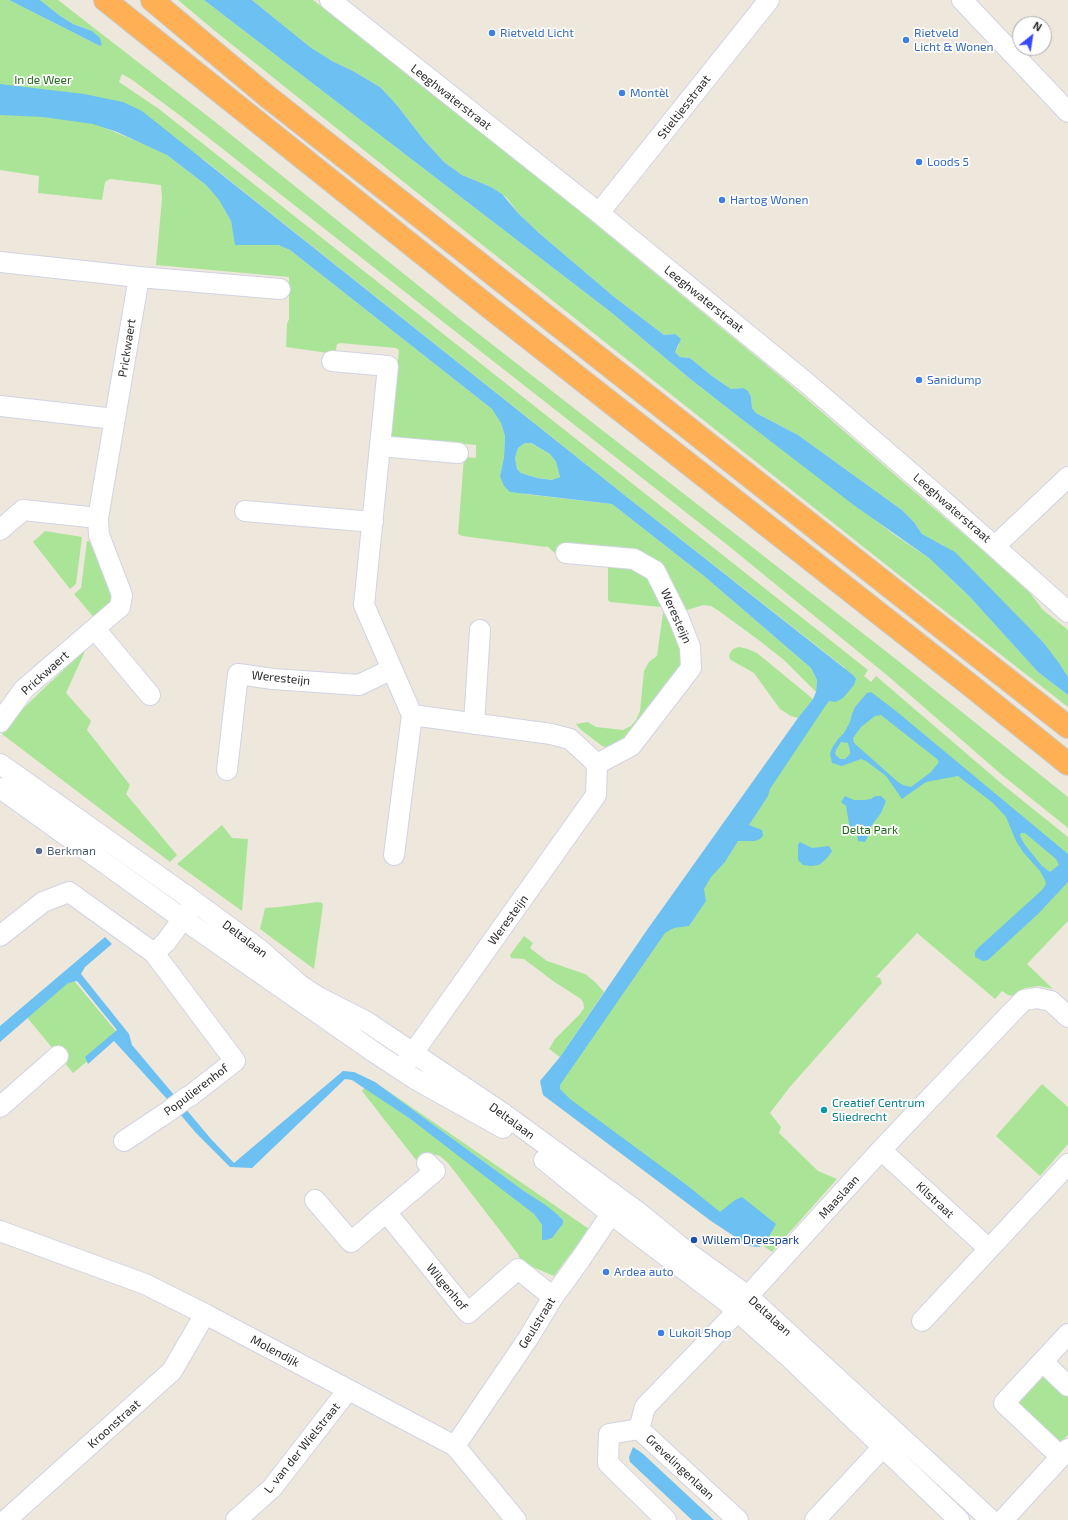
<!DOCTYPE html>
<html>
<head>
<meta charset="utf-8">
<style>
  body { margin:0 }
  #map { position:relative; width:1068px; height:1520px; overflow:hidden; background:#ede7dc; font-family:"Exo 2",sans-serif }
  canvas { display:block }
  .north { position:absolute; left:1012px; top:16px; width:40px; height:40px; box-sizing:border-box; background:#fff; border:1px solid #aaa; border-radius:50%; rotate:30deg; font-size:11px; font-weight:700; line-height:16px; text-align:center; color:#2b2b2b }
  .north::after { content:''; display:block; margin:auto; width:14px; height:18px; background:#3848fe; clip-path:polygon(50% 0,100% 100%,50% 72%,0 100%) }
</style>
</head>
<body>
<div id="map">
<canvas width="1068" height="1520"></canvas>
<div class="north">N</div>
</div>
<script>
const c = document.querySelector('canvas').getContext('2d');
c.lineJoin = 'round';
function fillPath(path, color) { c.fillStyle = color; c.fill(path, 'evenodd'); }
const shape = rows => new Path2D(rows.map(r => 'M' + r).join(''));
function strokePath(path, color, width, dash) { c.strokeStyle = color; c.lineWidth = width; c.lineCap = dash ? 'butt' : 'round'; c.setLineDash(dash || []); c.stroke(path); }
function write(font, color, halo, rows, align = 'center') {
  c.font = font + ' "Exo 2",sans-serif'; c.lineWidth = 3.5; c.setLineDash([]); c.textBaseline = 'middle'; c.strokeStyle = halo; c.fillStyle = color; for (const [text, x, y, turn = 0] of rows) {
    c.save(); c.translate(x, y); c.rotate((+turn || 0) * Math.PI / 180); c.textAlign = isNaN(turn) ? turn : align; if (halo) c.strokeText(text, 0, 0); c.fillText(text, 0, 0); c.restore();
  }
}
const green = shape([
  [0,0,9,0,100,46,102,45,92,31,73,24,59,15,40,0,58,0,214,121,466,324,897,660,1068,797,1068,828,1002,775,888,676,725,543,182,117,131,79,122,74,119,82,159,109,868,670,864,676,871,682,876,676,1002,784,1068,837,1068,921,1027,964,1053,989,1039,986,1025,988,1012,996,1008,995,1002,991,995,999,917,933,876,977,880,978,882,983,789,1088,770,1113,781,1127,779,1133,818,1171,837,1179,772,1252,541,1084,845,668,632,501,203,159,100,126,151,147,167,155,206,185,219,200,231,221,236,245,278,245,290,250,492,409,501,423,505,436,504,457,500,476,524,494,612,504,704,576,811,668,817,680,816,692,784,660,760,641,719,611,711,606,703,605,684,611,656,566,557,555,547,546,546,547,462,536,458,534,464,457,476,458,476,445,391,437,399,350,396,348,340,343,337,344,335,354,286,347,287,324,289,319,289,277,156,265,162,198,161,185,110,179,105,182,102,200,38,193,39,176,0,170],
  [178,0,204,0,612,313,689,378,739,417,896,536,929,558,969,596,1038,672,1068,695,1068,707,914,587,480,243,215,31],
  [252,0,313,0,381,52,520,162,787,382,980,548,1030,593,1043,610,1068,630,1068,677,1043,642,943,545,932,540,922,534,914,522,902,510,798,435,756,413,752,408,751,397,743,388,731,389,712,376,690,358,680,357,675,352,679,345,675,334,664,335,613,296,539,233,518,213,507,198,491,187,462,175,444,162,424,140,396,104,380,87,353,71,332,61,310,47],
  [525,443,530,443,550,454,556,462,560,477,553,480,537,478,521,473,517,469,515,458,518,448],
  [45,531,82,537,76,584,70,589,33,542],
  [87,541,98,543,114,590,110,606,96,620,74,594,81,588],
  [608,564,634,568,646,575,653,583,684,649,686,658,683,667,634,732,625,741,616,746,606,747,602,746,580,729,576,724,588,722,596,727,623,730,631,726,636,720,640,711,644,671,649,662,657,656,664,606,660,607,610,602,608,600],
  [739,647,748,649,757,653,813,699,798,718,791,716,780,709,754,673,731,660,729,657,730,653,733,649],
  [86,649,66,693,91,721,87,730,130,785,126,794,177,855,170,862,2,734,10,722,39,693],
  [222,825,232,838,248,839,242,911,177,864],
  [318,902,322,903,323,905,314,969,260,929,265,908,279,907],
  [524,936,533,943,530,948,547,961,585,974,594,981,604,992,560,1057,549,1049,555,1039,580,1014,584,1008,583,1002,581,999,553,981,524,959,511,958,510,955],
  [71,977,119,1035,73,1073,25,1015],
  [375,1082,589,1229,554,1276,521,1262,518,1254,448,1163,440,1156,432,1154,416,1160,362,1091,365,1087,409,1118,505,1190,534,1214,542,1225,555,1234,563,1224,563,1220,558,1215,524,1191],
  [1042,1084,1068,1107,1068,1144,1040,1176,996,1136],
  [1044,1374,1068,1397,1068,1435,1060,1443,1016,1406]
]);
const water = shape([
  [9,0,40,0,59,15,73,24,92,31,100,38,102,45,100,46],
  [204,0,252,0,310,47,332,61,353,71,380,87,396,104,424,140,444,162,462,175,491,187,502,194,518,213,539,233,613,296,664,335,675,334,681,339,675,352,680,357,690,358,712,376,731,389,743,388,748,391,751,397,752,408,756,413,798,435,902,510,914,522,922,534,955,552,1043,642,1059,663,1068,677,1068,695,1038,672,969,596,929,558,855,506,739,417,689,378,612,313],
  [0,84,84,94,123,102,142,111,632,501,853,675,856,679,854,685,843,698,836,702,829,701,824,708,770,789,768,796,749,825,762,830,763,836,760,839,755,841,738,841,725,862,711,877,704,889,706,901,689,926,674,928,665,933,560,1085,560,1089,570,1099,688,1186,720,1212,735,1200,742,1197,776,1224,766,1242,759,1247,749,1246,711,1221,543,1095,540,1081,560,1057,647,930,798,718,813,699,816,692,817,680,811,668,704,576,612,504,510,492,504,486,500,476,504,457,505,436,501,423,492,409,290,250,278,245,235,245,231,221,219,200,206,185,167,155,117,132,93,124,43,117,0,115],
  [525,443,531,443,550,454,556,462,560,477,552,480,537,478,521,473,517,469,515,458,518,448],
  [871,692,896,711,1068,854,1068,882,1038,914,988,960,983,961,975,957,975,952,978,948,1042,890,1046,884,1045,880,1040,871,1023,852,1016,841,1006,817,993,803,958,776,926,782,902,799,886,776,866,761,861,759,842,766,832,763,830,754,832,748,838,739,844,733,850,722,852,714,855,707,867,693],
  [881,715,937,759,939,762,931,772,911,787,903,785,898,782,854,743,853,738,861,727,875,716],
  [841,742,848,743,850,751,850,754,845,759,840,759,835,754,836,750],
  [1021,833,1025,833,1056,859,1059,865,1050,872,1042,866,1025,845,1020,836],
  [845,796,854,800,864,800,871,799,875,796,881,796,886,801,881,813,869,829,868,836,865,842,858,841,857,833,851,831,849,824,846,806,841,802],
  [800,842,812,848,829,846,832,851,827,858,819,865,811,866,803,865,798,860,798,845],
  [105,937,112,944,85,967,81,974,129,1034,132,1045,211,1139,234,1163,343,1071,354,1072,375,1082,524,1191,547,1206,558,1215,563,1220,563,1224,552,1238,546,1240,542,1240,542,1225,534,1214,409,1118,352,1080,345,1079,252,1168,230,1167,196,1133,168,1100,114,1041,88,1064,85,1057,117,1030,77,981,68,983,0,1042,0,1026],
  [633,1447,642,1453,714,1520,692,1520,630,1462,629,1457]
]);
const minor = shape([
  [330,0,599,213,808,384,939,497,1068,612],
  [962,0,1068,112],
  [599,213,769,0],
  [0,262,139,277,280,289],
  [332,361,388,366,364,605,412,715,551,734,570,739,597,764,596,795,406,1063],
  [0,406,115,419],
  [380,446,458,453],
  [245,511,373,522],
  [0,530,23,510,98,518],
  [995,546,1068,477],
  [566,553,634,559,655,571,679,619,690,647,691,668,631,746,597,764],
  [95,629,150,695],
  [0,722,24,689,120,607,122,595,99,535,98,518,139,277],
  [474,724,480,630],
  [0,764,195,902,259,949,300,985,318,997,367,1022,504,1114,638,1212,687,1252,748,1296,991,1520],
  [227,770,238,674,273,679,359,685,392,669],
  [0,788,183,919,374,1052,415,1079,503,1128],
  [394,855,412,715],
  [0,936,43,902,69,892,154,953,235,1061,190,1096,186,1098,169,1111,124,1141],
  [154,953,166,942,191,908],
  [0,1107,58,1056],
  [881,1150,989,1249],
  [544,1160,611,1214,727,1302,790,1358,959,1520],
  [315,1200,351,1242,435,1171,427,1163],
  [386,1212,468,1313,518,1269,553,1297],
  [0,1231,145,1284,205,1314,455,1446,516,1520],
  [922,1321,1068,1164],
  [1043,1362,1068,1386],
  [639,1429,645,1407,729,1320,748,1296,881,1150,1013,1011,1024,1000,1037,998,1051,1001,1068,1017],
  [455,1446,529,1337,553,1297,580,1260,619,1202],
  [1061,1457,1004,1403,1068,1334],
  [6,1520,172,1371,205,1314],
  [236,1520,272,1488,348,1390],
  [666,1520,608,1463,609,1434,639,1429,738,1520],
  [815,1520,883,1447],
  [1003,1520,1068,1449]
]);
const highway = shape([
  [105,0,494,311,970,685,1068,764],
  [152,0,268,97,1068,727]
]);
const markers = [
  [492,33,4,"#3f7fe0"],
  [906,40,4,"#3f7fe0"],
  [622,93,4,"#3f7fe0"],
  [919,162,4,"#3f7fe0"],
  [722,200,4,"#3f7fe0"],
  [919,380,4,"#3f7fe0"],
  [39,851,4,"#5c6f8a"],
  [824,1110,4,"#0f9aa8"],
  [694,1240,4,"#1a4fb4"],
  [606,1272,4,"#3f7fe0"],
  [661,1333,4,"#3f7fe0"]
];
const shopNames = [
  ["Rietveld Licht",500,33],
  ["Rietveld",914,33],
  ["Licht & Wonen",914,47],
  ["Montèl",630,93],
  ["Loods 5",927,162],
  ["Hartog Wonen",730,200],
  ["Sanidump",927,380],
  ["Ardea auto",614,1272],
  ["Lukoil Shop",669,1333]
];
const parkNames = [
  ["In de Weer",43,80],
  ["Delta Park",870,830]
];
const streetNames = [
  ["Leeghwaterstraat",451,97,38],
  ["Stieltjesstraat",684,107,-52],
  ["Leeghwaterstraat",704,299,39],
  ["Prickwaert",127,348,-81],
  ["Leeghwaterstraat",952,508,41],
  ["Weresteijn",676,616,66],
  ["Prickwaert",45,673,-42],
  ["Weresteijn",281,678,6],
  ["Weresteijn",508,920,-54],
  ["Deltalaan",245,939,37],
  ["Populierenhof",196,1090,-37],
  ["Deltalaan",512,1121,36],
  ["Maaslaan",839,1197,-48],
  ["Kilstraat",935,1200,43],
  ["Wilgenhof",447,1287,50],
  ["Deltalaan",770,1316,42],
  ["Geulstraat",537,1323,-58],
  ["Molendijk",275,1351,28],
  ["Kroonstraat",114,1424,-42],
  ["L. van der Wielstraat",302,1448,-51],
  ["Grevelingenlaan",680,1467,43]
];
const serviceNames = [
  ["Berkman",47,851]
];
const cultureNames = [
  ["Creatief Centrum",832,1103],
  ["Sliedrecht",832,1117]
];
const transitNames = [
  ["Willem Dreespark",702,1240]
];
fillPath(green, '#aae597');
fillPath(water, '#6cc0f2');
strokePath(minor, '#d1d3e4', 22);
strokePath(highway, '#c8c8c8', 24);
strokePath(minor, '#fff', 20);
strokePath(highway, '#ffb055', 22);
for (const [x, y, r, color] of markers) { const dot = new Path2D(); dot.arc(x, y, r, 0, 2 * Math.PI); c.fillStyle = color; c.fill(dot); strokePath(dot, '#fff', 1.5); }
write('12px', '#366cbe', '#fff', shopNames, 'left');
write('12px', '#216a18', '#fff', parkNames);
write('12px', '#2b2b2b', '#fff', streetNames);
write('12px', '#4e5e75', '#fff', serviceNames, 'left');
write('12px', '#0d838f', '#fff', cultureNames, 'left');
write('12px', '#164399', '#fff', transitNames, 'left');
</script>
</body>
</html>
